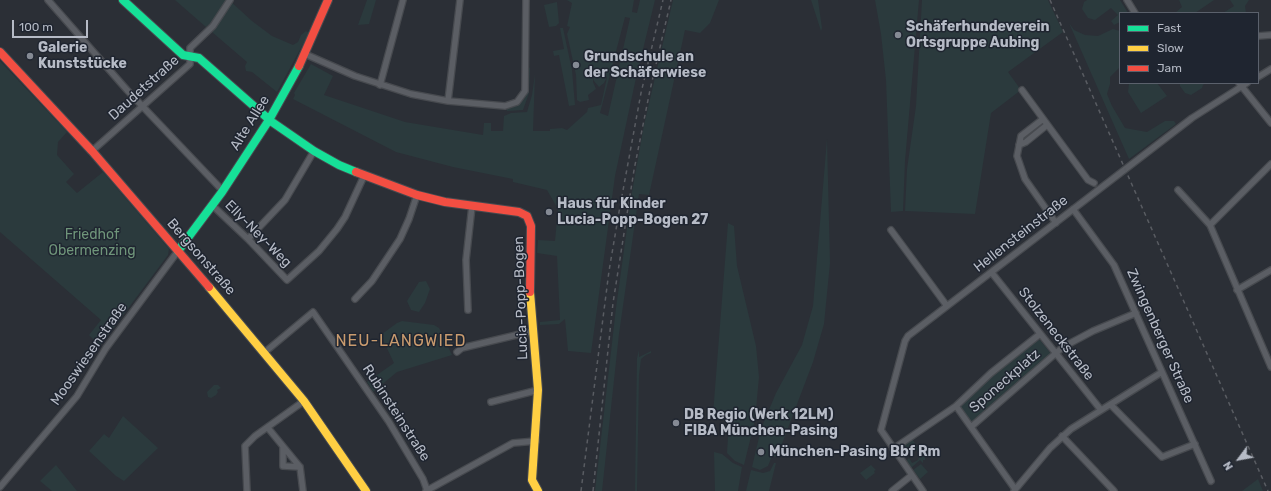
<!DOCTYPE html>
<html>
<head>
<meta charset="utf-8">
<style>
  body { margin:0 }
  #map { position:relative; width:1271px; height:491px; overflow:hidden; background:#2b2f36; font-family:Rubik,sans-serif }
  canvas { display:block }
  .legend { position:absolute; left:1119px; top:12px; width:140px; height:72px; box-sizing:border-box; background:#1f2530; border:1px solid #5b616c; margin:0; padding:5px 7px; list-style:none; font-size:12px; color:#b6bbc6 }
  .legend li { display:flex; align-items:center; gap:8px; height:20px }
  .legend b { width:20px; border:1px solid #5b616c }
  .north { position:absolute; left:1219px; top:439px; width:40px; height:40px; -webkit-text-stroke:3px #1f2530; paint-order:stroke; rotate:238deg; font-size:11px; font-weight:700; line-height:16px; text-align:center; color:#b6bbc6 }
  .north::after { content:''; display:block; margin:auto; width:14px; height:18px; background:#b6bbc6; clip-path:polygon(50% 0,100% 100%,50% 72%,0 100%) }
  .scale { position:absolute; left:12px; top:20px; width:76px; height:18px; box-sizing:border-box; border:2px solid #b6bbc6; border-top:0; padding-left:5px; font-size:12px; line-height:14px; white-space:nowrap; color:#b6bbc6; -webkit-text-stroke:3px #1f2530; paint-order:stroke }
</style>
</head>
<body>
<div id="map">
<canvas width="1271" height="491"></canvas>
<ul class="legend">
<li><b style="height:5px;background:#16e098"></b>Fast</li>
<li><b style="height:5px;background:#ffcf43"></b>Slow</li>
<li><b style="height:5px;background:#f24e42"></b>Jam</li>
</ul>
<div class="north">N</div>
<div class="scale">100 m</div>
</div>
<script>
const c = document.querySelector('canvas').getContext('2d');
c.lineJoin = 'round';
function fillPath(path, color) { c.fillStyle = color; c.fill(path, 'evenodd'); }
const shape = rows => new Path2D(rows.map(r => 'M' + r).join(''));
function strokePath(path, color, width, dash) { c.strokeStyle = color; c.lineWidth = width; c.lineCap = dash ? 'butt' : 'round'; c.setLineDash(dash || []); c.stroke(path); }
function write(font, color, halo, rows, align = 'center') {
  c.font = font + ' Rubik,sans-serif'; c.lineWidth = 3; c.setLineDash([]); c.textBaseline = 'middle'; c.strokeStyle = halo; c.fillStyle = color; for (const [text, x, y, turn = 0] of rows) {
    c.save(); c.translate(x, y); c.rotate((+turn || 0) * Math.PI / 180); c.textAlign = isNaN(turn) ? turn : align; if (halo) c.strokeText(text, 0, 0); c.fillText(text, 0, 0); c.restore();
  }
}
const green = shape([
  [175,0,229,0,252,21,272,36,293,45,298,42,301,35,306,31,309,33,277,92,252,72,246,71,245,66,247,62,212,32,213,30,208,25,206,27],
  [367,0,376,0,369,24,358,25],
  [567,0,634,0,632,12,637,13,640,0,655,0,636,78,615,176,591,353,568,351,565,319,559,324,540,325,540,322,560,320,557,256,537,253,538,240,555,241,558,209,547,190,513,182,513,179,453,167,396,152,293,99,295,95,294,93,311,64,333,76,324,95,405,122,483,135,484,123,491,123,491,131,503,131,504,116,511,113,527,112,532,95,535,74,533,131,550,131,550,129,562,128,567,130,587,112,588,108,601,105,607,77,601,71,594,74,593,82,596,89,588,95,589,100,580,102,577,100,576,75,567,34,570,27,567,26,572,3],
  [625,17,630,18,608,116,600,113],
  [673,0,719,0,710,23,700,33,685,30,649,195,639,194,619,334,602,491,595,491,616,308,632,192,644,125],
  [811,0,818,0,822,28,821,31],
  [875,0,919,0,905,161,903,211,891,212,886,80,881,34],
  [922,0,1048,0,1063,32,1008,72,1021,90,991,113,975,214,905,211,907,169,916,106],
  [1087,0,1120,0,1128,13,1120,13,1120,22,1114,25,1111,21,1118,15,1111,8,1095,20,1088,18,1082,9,1084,2],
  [1179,0,1214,0,1195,13,1175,13,1182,7],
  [1230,0,1249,0,1245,6,1246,13,1223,13,1234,6],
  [557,2,559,23,556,26,549,27,544,5],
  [1069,23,1074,30,1085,35,1098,36,1113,29,1120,31,1120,67,1110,77,1110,84,1107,94,1112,106,1125,128,1147,132,1165,121,1174,121,1176,124,1129,159],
  [560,28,563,28,572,70,575,105,569,106,559,55,554,56,553,51,564,49],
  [0,61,67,132,58,142,57,155,74,174,66,182,77,193,103,172,169,249,168,255,100,346,89,335,101,320,0,232],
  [528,68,530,68,529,93,523,110,507,111,507,109,518,105,524,99,527,92],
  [602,73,606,79,604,83,599,87,594,81,594,77,598,73],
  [1133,83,1157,83,1167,96,1141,113,1128,92,1129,84],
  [1180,83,1205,83,1203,85,1202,88,1191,95,1185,93,1180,86],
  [827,139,830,263,824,324,813,362,777,457,772,456,768,466,760,470,752,467,761,429,776,393,802,345,813,306],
  [728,223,734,226,737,266,756,346,759,377,755,420,744,465,735,461,727,453,729,421,714,418,713,414],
  [426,281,430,289,425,303,419,312,411,310,407,301,419,282],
  [402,321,434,325,439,328,452,355,397,372,373,392,367,382,394,363,382,338,382,334,397,323],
  [1040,340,1052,355,970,425,957,406,995,372,1000,370,1000,368,1036,341],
  [639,350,639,357,651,351,651,353,646,355,641,359,639,375,637,491,635,491,637,358],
  [214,385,218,385,221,388,217,390,218,392,216,395,211,398,208,397,207,392],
  [123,416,158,448,124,481,116,476,89,451,104,434,109,438],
  [912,439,925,457,925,460,923,460,923,463,920,460,911,468,906,461,909,458,912,463,918,460,920,454,913,446,905,452,908,457,904,458,899,448],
  [714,452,722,454,733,463,742,467,738,491,715,491],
  [774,463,776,463,769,491,746,491,751,470,763,473,770,471],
  [921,464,928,472,920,479,913,470],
  [56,465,77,491,52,491,40,481],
  [871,465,876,470,874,471,875,473,866,480,860,473],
  [1258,479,1263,491,1242,491]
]);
const street = shape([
  [48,0,127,90,223,191],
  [1127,0,1135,13],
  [1258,36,1271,35],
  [305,54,355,76,411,94,448,101,505,106,517,102,525,91,526,0],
  [1258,77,1271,69],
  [1239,83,1271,123],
  [380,85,403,0],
  [1022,90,1088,180,1094,183],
  [448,101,460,0],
  [1043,119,1021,136,1017,156,1025,179,1056,223],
  [1019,145,1026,142,1047,125],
  [92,151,190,64,190,48,213,26,230,0],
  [1178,190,1210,225,1271,367],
  [213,206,248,239,287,280,319,251,337,229,345,217,364,176],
  [1073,209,1114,265,1211,481],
  [1210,225,1271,164],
  [891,230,947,306],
  [248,239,285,200,314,151],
  [992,273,1101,410],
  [1237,290,1271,270],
  [355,299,372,281,400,239,409,219,417,195],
  [468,310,466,260,472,206],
  [265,352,313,312,389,422,423,479,427,490],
  [457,352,462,348,533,331],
  [491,402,538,390],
  [1111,405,1162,457,1195,444],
  [956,406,1015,489],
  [971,427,1063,347,1093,331,1136,313],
  [268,428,300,467,303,491],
  [1062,436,1114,491],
  [283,448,283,466,300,467],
  [893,449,956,406,991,373,1040,334],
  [0,487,77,396,106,348,178,251],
  [247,491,245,446,255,436,304,401],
  [426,491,513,443,536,441],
  [892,491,912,475],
  [923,491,881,430,905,341,908,336,1192,118,1247,83],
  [1014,491,1050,448,1071,429,1162,372]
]);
const fast = shape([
  [123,0,183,55,199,58,272,122,314,151,339,165,356,172],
  [178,251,222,192,269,120,299,66]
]);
const slow = shape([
  [209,287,304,401,366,491],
  [530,292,538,390,532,480,538,491]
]);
const jam = shape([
  [0,52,92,151,209,287],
  [299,66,328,0],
  [356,172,417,195,445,202,519,212,527,216,531,226,530,292]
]);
const rail = shape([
  [1050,0,1268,491],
  [581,491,609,271,619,212,641,93,663,0],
  [593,491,613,303,634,170,650,90,671,0]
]);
const markers = [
  [898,35,4,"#858a94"],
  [30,56,4,"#858a94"],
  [576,65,4,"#858a94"],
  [549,212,4,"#858a94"],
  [676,423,4,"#858a94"],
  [761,452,4,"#858a94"]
];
const poiNames = [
  ["Schäferhundeverein",906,27],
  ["Ortsgruppe Aubing",906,43],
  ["Galerie",38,48],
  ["Kunststücke",38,64],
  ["Grundschule an",584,57],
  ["der Schäferwiese",584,73],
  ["Haus für Kinder",557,204],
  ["Lucia-Popp-Bogen 27",557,220],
  ["DB Regio (Werk 12LM)",684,415],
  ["FIBA München-Pasing",684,431],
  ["München-Pasing Bbf Rm",769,452]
];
const streetNames = [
  ["Daudetstraße",144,88,-42],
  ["Alte Allee",250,123,-58],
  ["Elly-Ney-Weg",258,234,45],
  ["Hellensteinstraße",1021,234,-38],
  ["Bergsonstraße",201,257,49],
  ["Lucia-Popp-Bogen",521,298,-92],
  ["Stolzeneckstraße",1056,334,52],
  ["Zwingenberger Straße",1160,336,66],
  ["Mooswiesenstraße",89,354,-55],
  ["Sponeckplatz",1005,381,-41],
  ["Rubinsteinstraße",396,413,57]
];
const parkNames = [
  ["Friedhof",92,235],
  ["Obermenzing",92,251]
];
const quarterNames = [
  ["NEU-LANGWIED",401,341]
];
fillPath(green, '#2b3a3d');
strokePath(street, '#474a4f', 8);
strokePath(fast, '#474a4f', 10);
strokePath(slow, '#474a4f', 10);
strokePath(jam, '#474a4f', 10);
strokePath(street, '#5b5e64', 5.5);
strokePath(fast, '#16e098', 8);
strokePath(slow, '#ffcf43', 8);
strokePath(jam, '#f24e42', 8);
strokePath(rail, '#595c62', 1.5, [4, 4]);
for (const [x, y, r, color] of markers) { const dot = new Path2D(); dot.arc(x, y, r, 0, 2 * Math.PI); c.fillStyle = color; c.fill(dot); strokePath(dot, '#1f2530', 1.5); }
write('bold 14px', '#b6bbc6', '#1f2530', poiNames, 'left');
write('14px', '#b6bbc6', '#1f2530', streetNames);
write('14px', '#6f957a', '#1f2530', parkNames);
c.letterSpacing = '1px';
write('16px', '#c99b6e', '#1f2530', quarterNames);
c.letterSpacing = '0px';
</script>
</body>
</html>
